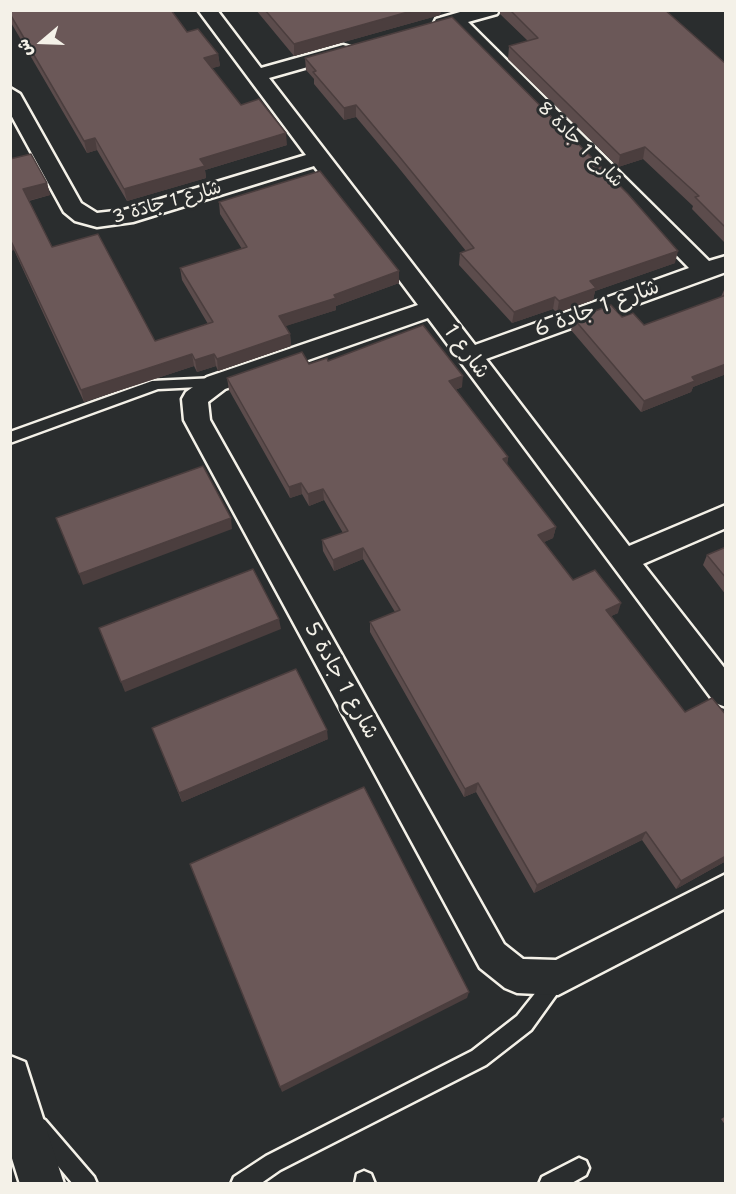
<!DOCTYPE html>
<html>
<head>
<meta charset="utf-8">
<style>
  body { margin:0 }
  #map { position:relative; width:736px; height:1194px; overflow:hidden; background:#2a2d2e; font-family:"Shantell Sans","Playpen Sans Arabic",sans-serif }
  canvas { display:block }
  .frame { position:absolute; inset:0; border:12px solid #f4f1e8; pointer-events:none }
  .north { position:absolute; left:12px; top:12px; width:60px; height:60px; -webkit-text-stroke:4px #2a2d2e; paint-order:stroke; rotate:251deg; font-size:16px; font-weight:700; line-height:24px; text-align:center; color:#f4f1e8 }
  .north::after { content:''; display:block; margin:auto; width:21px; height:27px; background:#f4f1e8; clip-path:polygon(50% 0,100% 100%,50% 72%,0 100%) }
</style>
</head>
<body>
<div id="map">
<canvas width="736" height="1194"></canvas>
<div class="frame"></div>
<div class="north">ش</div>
</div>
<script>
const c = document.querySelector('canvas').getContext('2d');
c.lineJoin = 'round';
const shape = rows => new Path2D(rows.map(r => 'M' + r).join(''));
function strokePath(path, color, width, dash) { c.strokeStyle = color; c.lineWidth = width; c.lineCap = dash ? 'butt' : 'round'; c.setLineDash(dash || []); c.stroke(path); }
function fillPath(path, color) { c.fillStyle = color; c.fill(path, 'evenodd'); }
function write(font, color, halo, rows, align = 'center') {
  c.font = font + ' "Shantell Sans","Playpen Sans Arabic",sans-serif'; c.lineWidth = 6; c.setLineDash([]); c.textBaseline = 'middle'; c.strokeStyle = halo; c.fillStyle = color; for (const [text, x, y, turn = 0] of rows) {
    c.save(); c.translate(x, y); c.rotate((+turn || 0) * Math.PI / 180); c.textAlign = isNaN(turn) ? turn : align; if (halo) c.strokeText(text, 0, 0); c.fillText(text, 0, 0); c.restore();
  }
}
const lane = shape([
  [216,378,223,383,221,386,158,389,10,443,10,432,152,381,216,378],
  [558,969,564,972,567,978,564,984,531,1030,486,1065,280,1170,260,1184,231,1184,234,1177,266,1156,472,1051,517,1016,552,972,558,969],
  [38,1117,45,1120,94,1177,97,1184,73,1184,31,1134,28,1127,31,1120,38,1117],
  [579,1158,586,1161,589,1168,586,1175,570,1184,539,1184,542,1177,579,1158],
  [364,1171,371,1174,375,1184,355,1184,357,1174,364,1171]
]);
const street = shape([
  [198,10,217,10,261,68,343,45,350,47,353,51,350,55,269,78,475,345,689,268,452,26,436,27,434,23,436,19,467,10,499,10,497,14,468,22,709,261,726,256,726,272,486,359,629,546,726,505,726,528,643,564,726,670,726,707,715,703,428,318,225,389,208,402,210,420,504,944,523,959,556,960,726,874,726,908,558,995,517,993,505,988,480,968,184,420,182,399,186,392,207,377,418,305,314,166,133,222,97,227,75,221,64,212,10,113,10,88,20,94,81,203,97,213,124,210,306,155,198,10]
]);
const highway = shape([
  [10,1056,25,1062,64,1184,20,1184,10,1152,10,1056]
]);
const wall = shape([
  [10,10,187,32,218,54,220,66,212,68,241,105,287,145,205,170,206,178,127,201,97,150,87,153,10,21],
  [256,10,441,10,440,15,294,56],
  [500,10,665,10,726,64,726,242,724,242,692,209,693,206,643,159,618,167,508,59,509,46,528,41,500,14],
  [305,58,675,263,595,291,593,300,557,313,553,309,512,323,459,265,460,253,466,251,398,167,356,117,344,120,314,84,314,79,306,70],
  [10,159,47,183,50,195,29,201,52,247,155,341,208,324,182,280,180,268,242,249,220,214,219,202,399,271,399,283,336,306,336,310,285,326,290,334,291,346,218,371,216,366,197,372,194,366,84,402,14,250,10,251],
  [726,289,726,374,693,387,691,392,641,412,571,330,574,319,622,317,644,325,721,297,724,290],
  [328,361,462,387,455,390,508,457,507,465,556,527,553,538,544,542,573,580,618,613,611,616,685,712,726,715,726,861,676,889,642,840,534,893,476,792,464,797,370,632,370,622,395,612,363,559,334,571,323,551,322,540,343,533,324,500,309,506,302,494,290,498,229,390,227,378],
  [726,547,726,595,703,565,707,555],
  [152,728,328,739,182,802],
  [726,1116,726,1126,721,1119]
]);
const shadedWall = shape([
  [415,10,441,10,440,15,294,56,294,44],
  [218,54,220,66,206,70,204,58],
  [356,105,356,117,344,120,344,108],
  [286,133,287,145,205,170,206,178,127,201,124,189,200,159],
  [95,138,97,150,87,153,84,141],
  [645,147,643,159,618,167,620,155],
  [47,183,50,195,27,201,23,189],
  [10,239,14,250,10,251],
  [678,251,675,263,595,291,593,300,557,313,559,301,590,281],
  [399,271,399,283,336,306,336,310,280,328,279,316,334,295],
  [555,297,553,309,512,323,514,312],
  [290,334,291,346,218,371,217,359],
  [192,354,194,366,84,402,81,390],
  [214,354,216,366,197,372,195,360],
  [726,364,726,374,693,387,691,392,641,412,644,401,692,377],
  [463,376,462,387,448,393,449,381],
  [508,457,506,468,503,459],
  [301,483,302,494,290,498,289,487],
  [323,489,324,500,309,506,308,494],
  [231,518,232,529,83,585,79,574],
  [556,527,553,538,536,546,538,535],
  [363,548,363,559,334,571,333,560],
  [621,603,618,613,603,620,606,610],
  [279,619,281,629,125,692,121,682],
  [327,730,328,739,182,802,179,793],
  [478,783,476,792,464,797,465,789],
  [646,832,642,840,534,893,537,885],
  [726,856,726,861,676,889,681,881],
  [469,992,467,998,282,1092,280,1087]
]);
const building = shape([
  [10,10,171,10,187,32,198,29,218,54,204,58,241,105,259,99,286,133,200,159,205,166,124,189,95,138,84,141,10,14,10,10],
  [265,10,415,10,294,44,265,10],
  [510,10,665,10,726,64,726,228,695,197,699,196,645,147,620,155,509,46,538,38,510,10],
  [452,17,628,194,678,251,590,281,596,288,559,301,555,297,514,312,460,253,474,248,398,155,356,105,344,108,313,72,316,71,305,58,452,17],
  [31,154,47,183,23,189,52,247,98,234,155,341,213,322,180,268,247,247,219,202,320,171,399,271,334,295,336,298,279,316,290,334,217,359,214,354,195,360,192,354,81,390,10,239,10,159,31,154],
  [726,295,726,364,692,377,695,381,644,401,574,319,611,305,622,317,633,313,644,325,726,295],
  [423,325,463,376,449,381,508,457,503,459,556,527,538,535,573,580,595,570,621,603,606,610,685,712,712,698,726,715,726,856,681,881,646,832,537,885,478,783,465,789,370,622,400,610,363,548,333,560,322,540,348,531,323,489,308,494,301,483,289,487,227,378,302,352,309,364,327,358,328,361,423,325],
  [203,466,231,518,79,574,56,518,203,466],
  [726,547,726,578,707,555,726,547],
  [253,569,279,619,121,682,99,628,253,569],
  [296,669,327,730,179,793,152,728,296,669],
  [364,787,469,992,280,1087,190,864,364,787]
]);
const farStreetnames = [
  ["شارع 1 جادة 8",580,145,45],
  ["شارع 1 جادة 3",167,203,-16]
];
const streetNames = [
  ["شارع 1 جادة 6",597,309,-20],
  ["شارع 1",466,352,53],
  ["شارع 1 جادة 5",341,681,61]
];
strokePath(lane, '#f4f1e8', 5);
strokePath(street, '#f4f1e8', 5);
strokePath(highway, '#f4f1e8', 5);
fillPath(lane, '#2a2d2e');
fillPath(street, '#2a2d2e');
fillPath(highway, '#2a2d2e');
fillPath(wall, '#5c4c4c');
fillPath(shadedWall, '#4b3e3e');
fillPath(building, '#6b5858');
strokePath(building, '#4b3e3e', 1.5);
write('18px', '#f4f1e8', '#2a2d2e', farStreetnames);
write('21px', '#f4f1e8', '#2a2d2e', streetNames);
</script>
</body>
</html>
